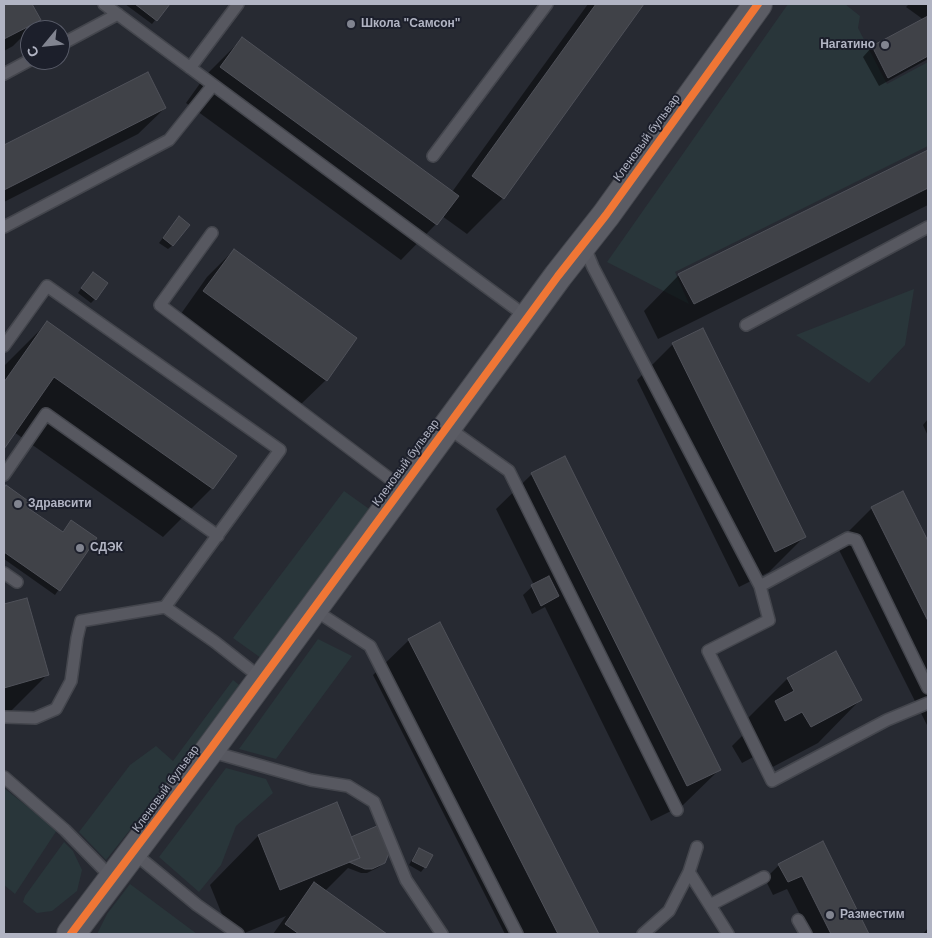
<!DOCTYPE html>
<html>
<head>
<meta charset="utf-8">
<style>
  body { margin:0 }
  #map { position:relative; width:932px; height:938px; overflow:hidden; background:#272a32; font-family:Helvetica,sans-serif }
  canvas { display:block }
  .frame { position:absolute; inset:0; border:5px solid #b1b4c3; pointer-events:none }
  .north { position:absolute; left:20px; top:20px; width:50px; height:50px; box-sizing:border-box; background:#1c1f2b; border:1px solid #585b68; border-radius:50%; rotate:242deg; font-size:14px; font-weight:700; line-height:20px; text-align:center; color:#b1b4c3 }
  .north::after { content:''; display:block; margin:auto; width:18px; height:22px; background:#818490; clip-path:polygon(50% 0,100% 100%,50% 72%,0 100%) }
</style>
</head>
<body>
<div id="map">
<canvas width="932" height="938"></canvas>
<div class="frame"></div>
<div class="north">С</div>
</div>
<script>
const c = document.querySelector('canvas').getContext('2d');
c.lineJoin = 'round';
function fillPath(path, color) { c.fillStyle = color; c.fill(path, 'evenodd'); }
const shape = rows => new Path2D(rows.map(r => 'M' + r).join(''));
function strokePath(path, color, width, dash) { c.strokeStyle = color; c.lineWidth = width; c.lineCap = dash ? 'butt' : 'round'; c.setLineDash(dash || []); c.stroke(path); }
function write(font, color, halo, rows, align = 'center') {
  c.font = font + ' Helvetica,sans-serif'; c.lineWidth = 4; c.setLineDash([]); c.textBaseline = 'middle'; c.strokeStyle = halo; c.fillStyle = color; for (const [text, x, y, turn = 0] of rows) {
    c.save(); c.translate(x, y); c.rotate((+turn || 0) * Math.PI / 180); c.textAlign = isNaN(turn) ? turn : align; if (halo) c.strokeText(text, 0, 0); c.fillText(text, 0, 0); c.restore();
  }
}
const green = shape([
  [788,4,845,4,860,16,858,28,887,84,928,62,928,146,675,272,689,304,607,262],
  [914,289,905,345,869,383,796,335],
  [344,491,372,511,261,658,233,638],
  [318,639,352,656,276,759,239,749],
  [233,680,243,688,106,860,79,832,130,765,156,746,173,761],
  [226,768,266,779,273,793,236,826,221,865,199,892,159,857],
  [4,788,57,830,15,894,4,885],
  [64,842,73,851,82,870,77,891,52,911,37,913,23,902,25,896],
  [130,884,197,934,97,934,107,914]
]);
const shadow = shape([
  [4,4,31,4,39,20,13,46,4,51],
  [125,4,168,4,152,24],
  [588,4,643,4,503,198,467,234,442,216,436,224,401,260,186,103,206,75,242,39,452,192],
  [909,4,928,4,928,59,879,86,863,57,872,47,924,20,906,7],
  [147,74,165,108,138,134,4,202,4,146],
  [928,152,928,205,658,339,644,311,679,275],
  [175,222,173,245,168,249,159,243],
  [234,250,326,380,299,406,178,318,207,277],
  [89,277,95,299,91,303,78,293],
  [47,323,235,456,212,488,163,537,14,432,4,447,4,366],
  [673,344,804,537,769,572,739,587,637,380],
  [928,419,928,436,923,425],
  [532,474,719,770,683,805,651,821,545,607,532,614,523,595,534,585,496,509],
  [6,487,26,509,62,533,67,526,95,538,55,595,4,559,4,489],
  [903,493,928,543,928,727,836,544,872,508],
  [26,600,47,675,4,718,4,606],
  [409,640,597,934,505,934,373,675],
  [836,653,861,699,818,743,767,770,759,754,742,763,732,746,748,730,744,722,787,679],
  [258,836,351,838,384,862,379,867,367,873,361,873,348,868,325,891,385,934,273,934,286,916,242,934,230,934,210,885],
  [822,843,868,934,810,934,787,889,773,895,765,879,779,865],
  [419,849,425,867,421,872,409,865,415,854],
  [928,928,928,934,923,934]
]);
const building = shape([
  [4,4,32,4,41,20,4,39,4,4],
  [135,4,170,4,157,21,135,4],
  [596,4,644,4,504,199,472,176,596,4],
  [928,16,928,56,888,78,872,46,928,16],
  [242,37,459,196,437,225,220,67,242,37],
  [148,72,166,108,4,190,4,145,148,72],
  [928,150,928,188,694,304,678,274,928,150],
  [179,216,190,225,173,246,163,238,179,216],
  [234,249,357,338,327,381,203,291,234,249],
  [93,272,108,283,96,300,81,288,93,272],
  [47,321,237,456,213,489,54,377,4,449,4,382,47,321],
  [703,328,806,537,775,552,672,343,703,328],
  [565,456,721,770,687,786,531,473,565,456],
  [6,485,31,503,28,508,63,532,71,520,97,538,60,591,4,552,4,488,6,485],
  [903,491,928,541,928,621,871,507,903,491],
  [549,576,559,596,541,606,531,585,549,576],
  [27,598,49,675,4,688,4,604,27,598],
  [440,622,599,934,558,934,423,668,408,639,440,622],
  [836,651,862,700,811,727,802,712,785,721,775,701,794,691,787,678,836,651],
  [337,802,360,858,280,890,258,835,337,802],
  [377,826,389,853,385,863,372,869,365,869,349,862,360,858,351,837,377,826],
  [823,841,869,934,831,934,802,876,788,882,778,864,823,841],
  [419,848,433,855,426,868,412,861,419,848],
  [314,882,387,934,299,934,285,924,314,882]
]);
const lane = shape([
  [104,4,527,317],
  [60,45,118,14],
  [190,68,238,4],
  [4,74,30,60],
  [433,156,547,4],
  [4,227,169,140,213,85],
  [212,233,160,305,402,488],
  [584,245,593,267,760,586,769,620,708,651,772,781,887,720,928,703],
  [746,325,928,227],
  [4,346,47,286,280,450,165,607],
  [447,427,509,471,677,810],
  [4,475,46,414,218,536],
  [4,573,17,582],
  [760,586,848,538,856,540,928,688],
  [313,609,370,646,517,934],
  [4,717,35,718,56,709,71,681,77,638,81,621,165,607,215,642,262,679],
  [209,751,311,780,348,786,374,802,406,880,442,934],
  [4,777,65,830,113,879],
  [134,853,197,905,238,934],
  [689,872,728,934],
  [710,905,764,877],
  [798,920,806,934],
  [643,934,669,911,689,872,697,847]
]);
const secondary = shape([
  [71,934,209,751,558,276,606,215,758,4]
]);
const cycleway = shape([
  [71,934,209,751,558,276,606,215,758,4]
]);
const markers = [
  [351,24,5,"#818490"],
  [885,45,5,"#818490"],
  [18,504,5,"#818490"],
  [80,548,5,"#818490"],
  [830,915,5,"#818490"]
];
const poiNames = [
  ["Школа \"Самсон\"",361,24],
  ["Нагатино",875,45,"right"],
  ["Здравсити",28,504],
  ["СДЭК",90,548],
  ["Разместим",840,915]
];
const streetNames = [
  ["Кленовый бульвар",647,138,-54],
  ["Кленовый бульвар",406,463,-54],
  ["Кленовый бульвар",166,789,-54]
];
fillPath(green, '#29363a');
fillPath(shadow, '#0007');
fillPath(building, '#404248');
strokePath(building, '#4f5159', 1);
strokePath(lane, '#44464d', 14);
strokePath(secondary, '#44464d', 30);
strokePath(lane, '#575860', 11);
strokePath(secondary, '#5b5c64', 28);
strokePath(cycleway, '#f07635', 8);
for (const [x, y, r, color] of markers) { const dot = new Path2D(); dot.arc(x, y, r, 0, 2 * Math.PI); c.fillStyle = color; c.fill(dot); strokePath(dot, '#1c1f2b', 2); }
write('bold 12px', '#b1b4c3', '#1c1f2b', poiNames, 'left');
write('12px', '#b1b4c3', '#1c1f2b', streetNames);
</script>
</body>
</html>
